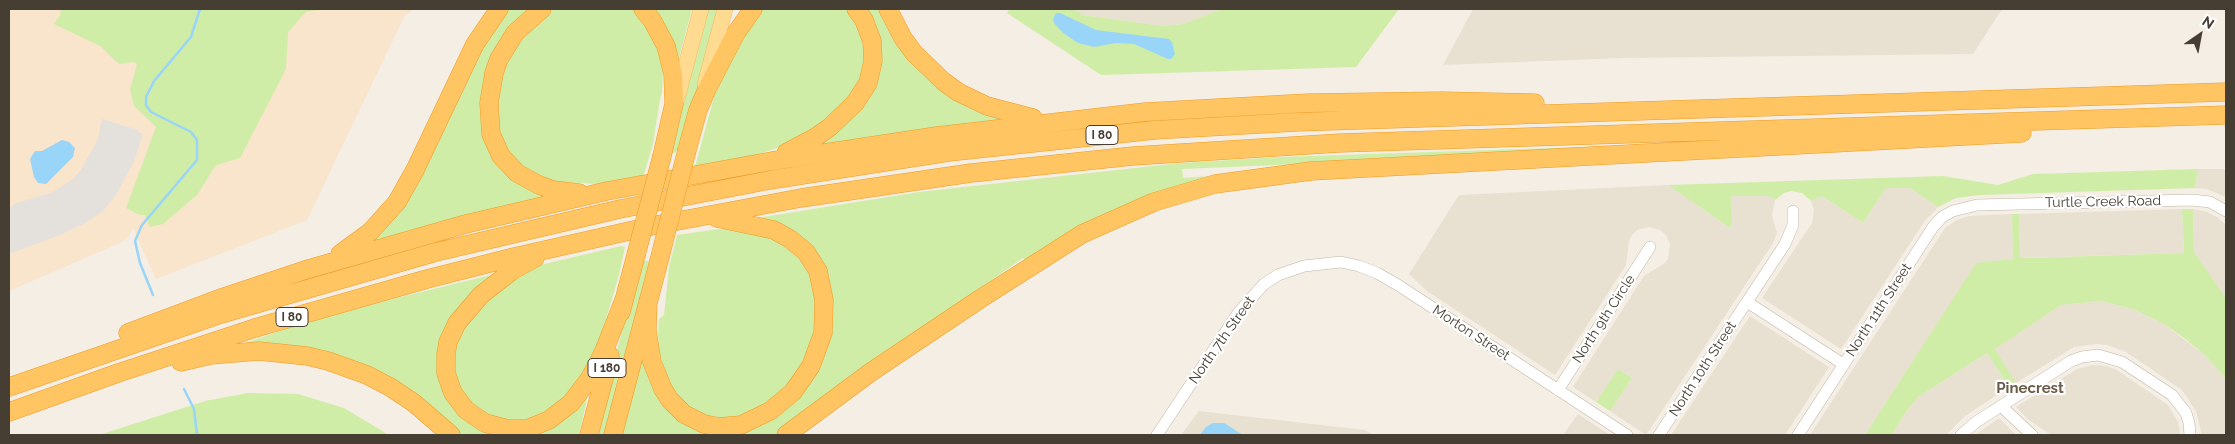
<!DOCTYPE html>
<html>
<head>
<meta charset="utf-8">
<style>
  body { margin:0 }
  #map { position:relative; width:2235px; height:444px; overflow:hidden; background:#f4eee4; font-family:Raleway,sans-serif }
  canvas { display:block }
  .frame { position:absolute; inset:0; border:10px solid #463e33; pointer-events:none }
  .north { position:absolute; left:2175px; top:10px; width:50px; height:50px; -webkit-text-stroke:4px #fff; paint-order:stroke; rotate:33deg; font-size:14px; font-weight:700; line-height:20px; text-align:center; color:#463e33 }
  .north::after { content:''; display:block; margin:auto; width:18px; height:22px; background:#463e33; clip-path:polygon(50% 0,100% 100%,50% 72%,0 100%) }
</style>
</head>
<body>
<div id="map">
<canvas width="2235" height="444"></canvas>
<div class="frame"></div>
<div class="north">N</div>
</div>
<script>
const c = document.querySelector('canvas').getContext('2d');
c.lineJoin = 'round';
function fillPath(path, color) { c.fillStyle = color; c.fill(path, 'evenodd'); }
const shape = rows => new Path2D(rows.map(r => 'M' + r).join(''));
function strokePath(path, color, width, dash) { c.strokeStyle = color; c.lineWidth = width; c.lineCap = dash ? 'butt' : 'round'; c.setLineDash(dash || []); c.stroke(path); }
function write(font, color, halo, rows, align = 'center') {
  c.font = font + ' Raleway,sans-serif'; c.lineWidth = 4.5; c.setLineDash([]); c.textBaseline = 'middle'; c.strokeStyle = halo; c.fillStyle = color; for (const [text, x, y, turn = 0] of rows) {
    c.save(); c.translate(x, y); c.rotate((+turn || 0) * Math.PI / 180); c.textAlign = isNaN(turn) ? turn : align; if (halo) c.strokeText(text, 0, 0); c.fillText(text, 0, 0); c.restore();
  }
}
const residential = shape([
  [1074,9,1222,9,1183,24,1163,26,1083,15],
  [1473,9,2002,9,1973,54,1623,58,1443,65],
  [2198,169,2226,169,2226,197,2207,189,2195,188],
  [1668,185,1730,228,1732,224,1731,196,1770,196,1775,200,1772,215,1777,233,1773,243,1646,435,1610,411,1632,378,1618,369,1596,402,1573,387,1644,276,1665,263,1668,259,1670,244,1666,235,1660,230,1649,227,1637,230,1632,235,1629,241,1626,265,1555,375,1427,291,1409,274,1459,195],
  [1886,188,1910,188,1938,207,1924,222,1841,349,1762,298,1812,223,1814,210,1811,201,1822,196,1863,223],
  [2182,209,2184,253,2020,258,2019,214],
  [2193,209,2207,212,2217,217,2226,225,2226,298,2194,252],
  [2012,214,2013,259,1976,264,1865,435,1810,435,1945,228,1957,220,1969,216],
  [2101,301,2133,309,2164,324,2206,356,2226,379,2226,435,2202,435,2196,411,2182,390,2126,352,2107,345,2096,344,2074,347,2016,383,1994,349,2061,305],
  [1750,316,1829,367,1785,435,1671,435],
  [1987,353,2009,387,1965,416,1946,435,1892,435,1905,413,1918,397],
  [2093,365,2106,366,2117,370,2168,405,2178,422,2180,435,2051,435,2029,420,2016,407,2077,369],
  [1199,411,1365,430,1374,435,1181,435],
  [1578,414,1610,435,1611,435,1563,435],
  [1999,418,2016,435,1975,435,1978,433]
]);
const commercial = shape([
  [9,9,414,9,404,17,307,220,156,279,133,228,129,236,122,242,9,291]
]);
const green = shape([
  [61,9,323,9,306,12,288,32,286,69,240,158,216,165,197,195,163,224,150,227,145,215,140,215,126,208,156,127,134,106,130,90,137,64,134,62,119,64,100,46,54,24,60,15],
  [502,9,532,9,499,47,493,152,556,196,350,250,377,226],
  [550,9,636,9,660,50,663,71,662,93,660,99,653,144,643,177,598,184,557,182,543,179,514,162,496,128,495,90,512,45],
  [652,9,692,9,674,77],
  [706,9,719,9,696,97,678,151,668,156],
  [760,9,850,9,860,21,868,67,842,110,799,140,757,155,695,167,721,71],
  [862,9,886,9,916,57,1009,119,810,148,870,91],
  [1010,9,1074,9,1083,15,1163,26,1183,24,1222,9,1399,9,1356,67,1101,75,1007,13],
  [1764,141,1764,144,1182,169,1183,178,1211,176,1027,261,1023,258,926,326,779,435,621,435,647,338,660,390,717,430,801,392,827,277,757,218,919,192,1180,163,1281,157],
  [2198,169,2195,188,1980,195,1956,198,1938,207,1910,188,1886,188,1863,223,1822,196,1811,201,1802,193,1791,191,1784,193,1775,200,1770,196,1731,196,1732,224,1730,228,1668,185,1943,176,1998,185,2033,174],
  [2182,209,2193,209,2194,252,2226,298,2226,379,2206,356,2184,338,2164,324,2133,309,2101,301,2061,305,1995,349,2016,383,2009,387,1987,353,1918,397,1905,413,1892,435,1865,435,1976,263,2013,259,2012,214,2019,214,2020,258,2029,258,2184,253],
  [719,229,741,229,793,244,816,278,814,341,793,383,754,412,737,417,719,419,700,413,687,406,674,393,667,377,660,355,658,335,659,319,664,315,669,267,677,235],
  [621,246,625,247,619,275,597,350,593,353,589,365,578,382,551,412,527,422,500,421,473,407,455,380,454,342,473,309,522,272,540,265],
  [652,257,608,435,594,435,641,261,649,261],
  [499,273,467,301,445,383,508,434,588,395,579,435,456,435,368,372,232,347,311,321,388,300],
  [1618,369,1632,378,1610,411,1596,402],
  [248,393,298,394,344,408,389,435,99,435,205,401]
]);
const parking = shape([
  [102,119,138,130,138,132,143,134,134,161,116,195,103,211,85,223,60,235,9,254,9,210,14,204,53,192,72,180,81,170,98,139]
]);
const water = shape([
  [1056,13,1060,13,1096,30,1169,39,1172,42,1175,54,1171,59,1168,59,1134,44,1116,43,1094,47,1078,43,1063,33,1054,23,1053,19],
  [62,140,69,142,75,148,73,157,46,184,38,183,34,177,30,159,35,151,42,151],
  [1213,423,1224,423,1243,435,1200,435,1206,427]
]);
const stream = shape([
  [153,295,140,263,135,241,142,225,197,160,197,140,191,132,151,112,146,105,146,97,154,81,191,37,200,9],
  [184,389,194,409,197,435]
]);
const minor = shape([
  [1747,302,1843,364],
  [1558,390,1650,247],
  [2001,406,2032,435],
  [1157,435,1238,313,1264,284,1278,275,1304,266,1341,262,1359,266,1377,273,1398,285,1627,435],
  [1659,435,1785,244,1793,225,1793,211],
  [1798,435,1933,227,1942,217,1953,211,1977,205,2192,200,2210,202,2226,211],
  [1961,435,1976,422,2071,361,2082,357,2098,355,2122,362,2172,395,2186,413,2189,423,2190,435]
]);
const major = shape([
  [705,84,725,9],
  [677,99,701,9]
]);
const highway = shape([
  [542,9,515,33,499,59,494,73,489,103,491,134,501,156,517,173,539,185,553,190,579,193],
  [643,9,652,20,666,46,673,74,674,104,662,156],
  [888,9,903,38,914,53,943,81,958,92,987,106,1033,118],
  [687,150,698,110,707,89,736,33,753,9],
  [786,153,816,137,830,127,855,103,868,83,873,61,872,41,864,20,856,9],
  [340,254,370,232,397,202,415,170,475,44,499,9],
  [535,258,513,270,481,295,457,323,448,342,446,354,446,373,453,393,466,410,485,423,508,429,527,429,549,420,571,403,590,378,604,351,624,300],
  [648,301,647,330,652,362,663,389,670,400,684,414,704,424,719,427,741,425,770,411,793,392,811,366,823,333,824,300,818,271,806,252,790,239,774,230,717,218],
  [621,312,636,255],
  [128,333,224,297,305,270,466,224,607,191,772,161,937,136,1145,112,1308,103,1441,101,1535,103],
  [181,362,211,355,259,351,307,356,328,361,367,375,390,387,414,403,451,435],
  [9,387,221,314,436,252,620,209,770,180,949,152,1155,130,1297,122,2226,92],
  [9,412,118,373,255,328,427,279,514,257,656,225,801,198,971,173,1133,156,1340,143,2226,115],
  [589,435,610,356],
  [613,435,660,257],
  [786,435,871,372,980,299,1082,234,1154,202,1215,184,1311,171,2022,133]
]);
const highwayBridge = shape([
  [636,255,662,156],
  [660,257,687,150]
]);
const shields = [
  [1102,135,32],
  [292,317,32],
  [607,368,38]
];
const shieldNames = [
  ["I 80",1102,135],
  ["I 80",292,317],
  ["I 180",607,368]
];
const streetNames = [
  ["Turtle Creek Road",2103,202,-1],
  ["North 11th Street",1879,310,-57],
  ["North 9th Circle",1604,319,-57],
  ["Morton Street",1471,333,33],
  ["North 7th Street",1222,340,-55],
  ["North 10th Street",1703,369,-57]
];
const neighbourhoodNames = [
  ["Pinecrest",2030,388]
];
fillPath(residential, '#e8e0d1');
fillPath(commercial, '#f9e4cc');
fillPath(green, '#d0eda7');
fillPath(parking, '#e4e1dd');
fillPath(water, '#98d5f8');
strokePath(stream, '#98d5f8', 2.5);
strokePath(minor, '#c0b6a5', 12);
strokePath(major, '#f0bb55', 16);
strokePath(highway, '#ee9b23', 19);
strokePath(minor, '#fff', 11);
strokePath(major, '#ffdb91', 15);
strokePath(highway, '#ffc563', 18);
strokePath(highwayBridge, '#ee9b23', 19, []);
strokePath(highwayBridge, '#ffc563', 18);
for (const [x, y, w] of shields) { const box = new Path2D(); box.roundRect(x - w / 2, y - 9.5, w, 19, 4); c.fillStyle = '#fff'; c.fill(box); strokePath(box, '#463e33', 1); }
write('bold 12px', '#463e33', null, shieldNames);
write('14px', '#463e33', '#fff', streetNames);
write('bold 15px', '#6a5c49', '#fff', neighbourhoodNames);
</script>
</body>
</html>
